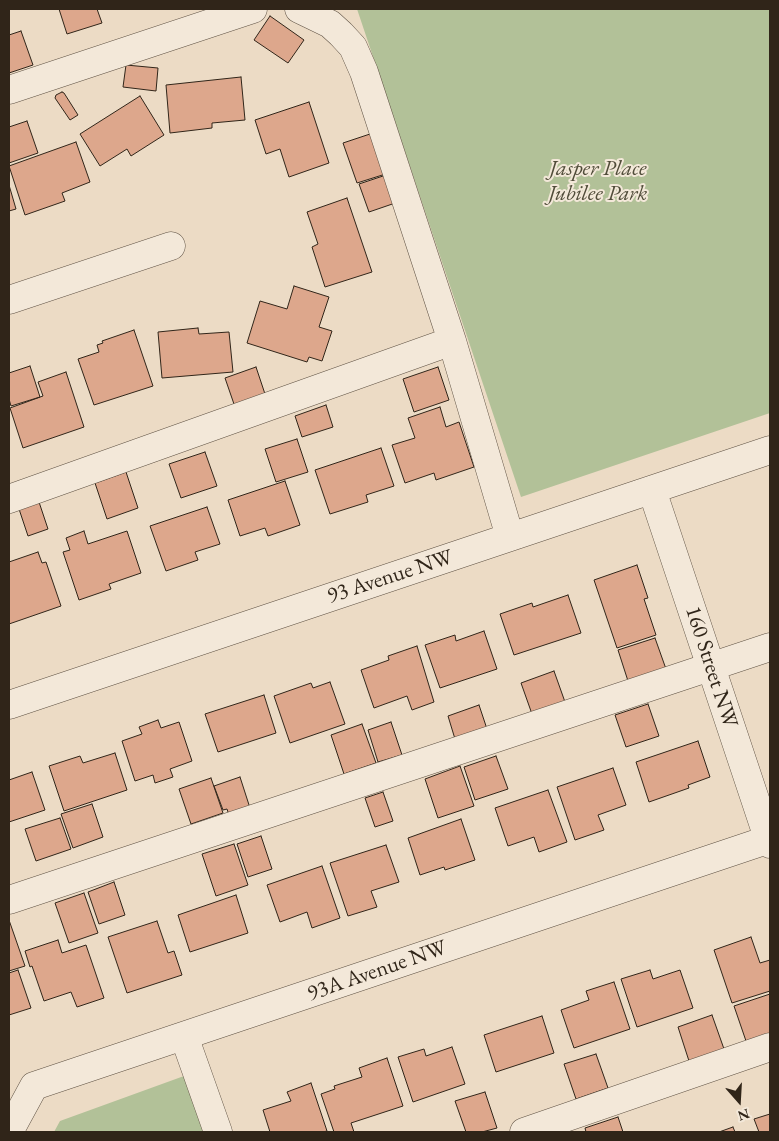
<!DOCTYPE html>
<html>
<head>
<meta charset="utf-8">
<style>
  body { margin:0 }
  #map { position:relative; width:779px; height:1141px; overflow:hidden; background:#ecdbc5; font-family:"EB Garamond",serif }
  canvas { display:block }
  .frame { position:absolute; inset:0; border:10px solid #302519; pointer-events:none }
  .north { position:absolute; left:714px; top:1076px; width:50px; height:50px; -webkit-text-stroke:4px #f3e8d9; paint-order:stroke; rotate:161deg; font-size:14px; font-weight:700; line-height:20px; text-align:center; color:#302519 }
  .north::after { content:''; display:block; margin:auto; width:18px; height:22px; background:#302519; clip-path:polygon(50% 0,100% 100%,50% 72%,0 100%) }
</style>
</head>
<body>
<div id="map">
<canvas width="779" height="1141"></canvas>
<div class="frame"></div>
<div class="north">N</div>
</div>
<script>
const c = document.querySelector('canvas').getContext('2d');
c.lineJoin = 'round';
function fillPath(path, color) { c.fillStyle = color; c.fill(path, 'evenodd'); }
const shape = rows => new Path2D(rows.map(r => 'M' + r).join(''));
function strokePath(path, color, width, dash) { c.strokeStyle = color; c.lineWidth = width; c.lineCap = dash ? 'butt' : 'round'; c.setLineDash(dash || []); c.stroke(path); }
function write(font, color, halo, rows, align = 'center') {
  c.font = font + ' "EB Garamond",serif'; c.lineWidth = 4; c.setLineDash([]); c.textBaseline = 'middle'; c.strokeStyle = halo; c.fillStyle = color; for (const [text, x, y, turn = 0] of rows) {
    c.save(); c.translate(x, y); c.rotate((+turn || 0) * Math.PI / 180); c.textAlign = isNaN(turn) ? turn : align; if (halo) c.strokeText(text, 0, 0); c.fillText(text, 0, 0); c.restore();
  }
}
const green = shape([
  [357,9,770,9,770,413,521,497],
  [184,1076,205,1132,54,1132,60,1121]
]);
const building = shape([
  [59,9,97,9,102,23,67,34,59,9],
  [270,16,304,40,288,63,254,40,270,16],
  [21,31,33,65,9,73,9,35,21,31],
  [126,65,158,68,156,91,123,87,126,65],
  [241,77,245,120,212,123,212,128,170,133,166,85,241,77],
  [62,92,64,93,78,115,70,120,55,98,56,95,62,92],
  [140,96,164,135,131,156,127,149,100,166,80,134,140,96],
  [309,102,329,163,289,177,280,149,266,154,255,120,309,102],
  [27,121,38,153,9,163,9,127,27,121],
  [379,131,392,172,357,183,343,143,379,131],
  [76,142,90,182,62,193,65,201,25,215,9,166,76,142],
  [395,172,404,200,369,212,359,184,395,172],
  [9,185,16,209,9,211,9,185],
  [347,198,372,272,325,287,312,247,318,244,307,212,347,198],
  [294,286,329,297,319,327,332,331,322,361,309,357,307,362,247,343,260,301,287,309,294,286],
  [198,328,199,334,229,332,233,372,162,378,158,332,198,328],
  [134,330,153,386,94,405,78,359,99,352,97,345,103,343,102,341,134,330],
  [30,366,40,397,11,406,9,399,9,373,30,366],
  [256,367,266,397,235,407,225,378,256,367],
  [438,367,449,400,414,412,403,379,438,367],
  [66,372,84,427,23,448,10,408,43,396,38,382,66,372],
  [326,405,333,427,302,437,295,416,326,405],
  [440,407,446,427,459,422,474,467,436,480,434,473,405,483,392,445,415,438,408,418,440,407],
  [297,439,308,472,276,482,265,449,297,439],
  [381,448,394,486,366,495,368,502,330,514,315,470,381,448],
  [205,452,217,486,181,498,169,464,205,452],
  [126,472,138,508,107,519,95,483,126,472],
  [285,481,300,525,268,536,265,528,240,536,228,500,285,481],
  [38,499,48,529,28,536,18,506,38,499],
  [207,507,220,544,195,552,198,560,166,571,150,526,207,507],
  [84,531,88,544,127,531,141,573,109,584,111,589,79,600,63,552,70,550,66,538,84,531],
  [38,552,42,563,46,562,61,606,9,624,9,562,38,552],
  [637,565,648,598,644,599,656,635,617,648,594,580,637,565],
  [568,595,581,633,514,655,500,614,532,603,533,607,568,595],
  [484,631,497,669,440,688,425,645,455,635,456,641,484,631],
  [655,638,666,669,628,681,618,650,655,638],
  [417,646,434,702,412,710,407,696,374,708,361,670,389,660,388,656,417,646],
  [554,671,565,702,532,714,521,683,554,671],
  [330,682,345,724,290,743,274,696,311,683,313,688,330,682],
  [264,695,276,733,218,752,205,714,264,695],
  [648,704,659,736,626,747,615,715,648,704],
  [479,705,487,729,455,739,448,716,479,705],
  [158,720,161,728,179,722,192,761,170,769,173,777,155,783,153,775,135,781,122,741,142,734,139,727,158,720],
  [391,722,402,755,378,762,368,730,391,722],
  [362,724,376,763,344,774,331,735,362,724],
  [698,741,710,777,688,785,689,788,649,802,636,762,698,741],
  [115,753,127,790,64,811,49,766,80,756,83,763,115,753],
  [496,756,508,789,475,800,464,767,496,756],
  [460,766,474,806,438,818,425,779,460,766],
  [613,768,626,805,598,815,604,830,575,840,557,787,613,768],
  [32,772,45,810,9,822,9,780,32,772],
  [240,777,250,808,229,815,227,809,223,810,214,786,240,777],
  [211,778,223,813,191,824,179,789,211,778],
  [548,790,567,842,539,852,534,837,508,846,495,808,548,790],
  [383,792,393,821,375,827,365,798,383,792],
  [92,804,103,837,73,848,61,814,92,804],
  [60,818,71,849,36,861,25,829,60,818],
  [461,819,475,860,445,870,444,867,420,875,408,838,461,819],
  [261,836,272,869,248,877,237,844,261,836],
  [234,844,248,885,216,896,202,854,234,844],
  [386,845,399,882,371,891,377,907,348,916,330,863,386,845],
  [322,866,340,918,312,928,307,912,280,922,267,885,322,866],
  [114,882,125,915,99,924,88,892,114,882],
  [84,893,98,933,69,943,55,903,84,893],
  [236,895,248,933,190,952,178,915,236,895],
  [9,920,25,966,9,971,9,920],
  [157,921,168,953,174,951,182,975,127,993,108,937,157,921],
  [751,937,760,963,770,960,770,991,732,1003,714,950,751,937],
  [58,940,62,953,86,945,104,998,77,1007,71,992,44,1001,32,966,30,967,25,951,58,940],
  [18,970,31,1008,9,1015,9,973,18,970],
  [650,970,653,979,680,970,693,1008,637,1027,621,979,650,970],
  [614,982,630,1029,574,1048,561,1010,589,1000,586,991,614,982],
  [770,994,770,1033,746,1041,734,1006,770,994],
  [712,1015,724,1049,689,1061,678,1027,712,1015],
  [542,1016,554,1053,496,1072,484,1035,542,1016],
  [452,1047,465,1084,413,1102,398,1057,424,1049,426,1056,452,1047],
  [596,1054,608,1088,576,1099,564,1064,596,1054],
  [387,1058,403,1106,351,1123,354,1132,334,1132,321,1094,335,1089,334,1086,362,1077,359,1068,387,1058],
  [311,1083,327,1131,323,1132,270,1132,263,1110,291,1101,287,1092,311,1083],
  [485,1092,497,1128,482,1132,466,1132,455,1101,485,1092],
  [770,1114,770,1132,759,1132,754,1119,770,1114],
  [618,1117,623,1132,586,1132,585,1128,618,1117],
  [733,1127,735,1132,719,1132,733,1127]
]);
const minor = shape([
  [299,9,330,24,341,34,353,47,364,72,452,341,510,537],
  [9,90,253,9],
  [9,300,171,246],
  [652,490,770,844],
  [9,499,452,341],
  [9,705,770,450],
  [9,900,770,647],
  [184,1036,218,1132],
  [9,1132,34,1086,770,839],
  [524,1132,770,1047]
]);
const parkNames = [
  ["Jasper Place",598,169],
  ["Jubilee Park",598,194]
];
const streetNames = [
  ["93 Avenue NW",390,577,-18],
  ["160 Street NW",711,667,72],
  ["93A Avenue NW",377,971,-19]
];
fillPath(green, '#b2c198');
fillPath(building, '#dda78c');
strokePath(building, '#302519', 1);
strokePath(minor, '#5f5244', 29);
strokePath(minor, '#f3e8d9', 28);
write('italic 22px', '#504c39', '#f3e8d9', parkNames);
write('22px', '#302519', '#f3e8d9', streetNames);
</script>
</body>
</html>
